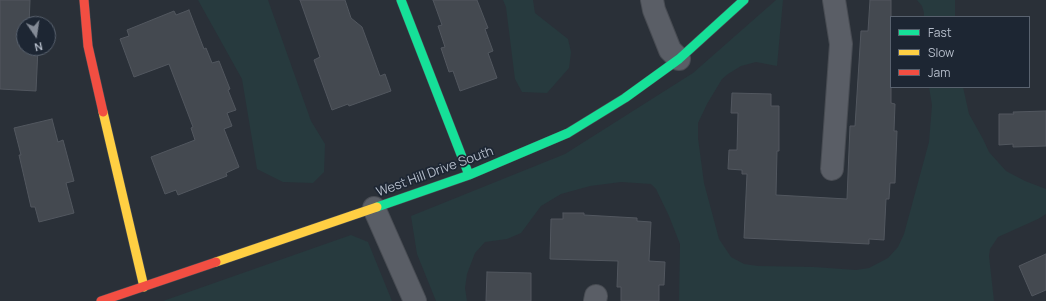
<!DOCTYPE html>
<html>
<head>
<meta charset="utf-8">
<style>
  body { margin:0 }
  #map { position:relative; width:1046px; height:301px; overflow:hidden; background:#2a3038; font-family:Manrope,sans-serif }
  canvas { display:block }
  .legend { position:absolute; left:890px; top:16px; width:140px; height:72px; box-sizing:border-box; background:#1d2633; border:1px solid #59626f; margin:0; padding:5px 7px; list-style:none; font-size:12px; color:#b4bcc9 }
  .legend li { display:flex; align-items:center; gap:8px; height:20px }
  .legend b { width:20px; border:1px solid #59626f }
  .north { position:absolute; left:16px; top:16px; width:40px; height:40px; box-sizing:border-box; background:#1d2633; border:1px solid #59626f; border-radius:50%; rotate:167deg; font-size:11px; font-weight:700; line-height:16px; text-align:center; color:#b4bcc9 }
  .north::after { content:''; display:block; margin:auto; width:14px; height:18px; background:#848b96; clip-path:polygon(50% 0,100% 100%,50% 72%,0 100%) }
</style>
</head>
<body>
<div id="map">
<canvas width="1046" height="301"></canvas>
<ul class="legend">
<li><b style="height:5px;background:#16e098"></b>Fast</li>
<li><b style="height:5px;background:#ffcf43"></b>Slow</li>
<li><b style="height:5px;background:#f24e42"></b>Jam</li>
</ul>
<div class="north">N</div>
</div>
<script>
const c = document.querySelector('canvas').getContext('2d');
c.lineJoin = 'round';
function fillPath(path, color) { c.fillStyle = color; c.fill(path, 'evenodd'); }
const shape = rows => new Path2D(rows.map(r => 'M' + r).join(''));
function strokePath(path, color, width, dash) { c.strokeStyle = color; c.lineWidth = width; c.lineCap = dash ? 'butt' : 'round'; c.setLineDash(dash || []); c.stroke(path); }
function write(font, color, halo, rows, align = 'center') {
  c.font = font + ' Manrope,sans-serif'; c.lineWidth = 3.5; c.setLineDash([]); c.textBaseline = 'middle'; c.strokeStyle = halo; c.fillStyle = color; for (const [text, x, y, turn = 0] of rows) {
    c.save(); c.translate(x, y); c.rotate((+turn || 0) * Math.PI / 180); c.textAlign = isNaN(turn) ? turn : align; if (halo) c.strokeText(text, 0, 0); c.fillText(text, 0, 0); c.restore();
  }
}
const green = shape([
  [198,0,268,0,311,121,325,144,324,172,313,183,283,182,257,169,242,79],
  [503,0,533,0,535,13,568,39,571,52,569,68,547,93,522,92,515,79,506,7],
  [776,0,783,0,777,66,756,62,741,66,728,74,722,79,707,104,698,123,698,138,704,183,719,239,731,257,744,264,758,266,814,267,856,270,869,268,888,258,898,247,904,234,929,142,932,105,929,87,963,87,969,114,983,139,989,152,1006,171,1025,181,1046,189,1046,214,1038,219,998,237,990,249,989,256,994,301,679,301,680,244,669,216,656,189,651,184,621,182,590,186,561,194,541,206,521,233,507,239,485,242,475,253,467,274,465,288,467,301,436,301,417,254,411,216,565,154,693,73],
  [917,0,955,0,955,17,924,17,924,13,922,6],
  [351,235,368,242,392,301,163,301]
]);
const building = shape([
  [0,0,30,0,29,24,24,24,24,48,38,48,36,91,0,89,0,0],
  [300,0,345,0,351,18,362,27,380,76,385,74,391,91,349,106,348,104,332,110,314,60,320,57,300,0],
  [433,0,477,0,488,28,485,29,493,51,488,53,497,78,460,91,453,71,449,72,441,48,445,47,438,26,442,25,433,0],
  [870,0,891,0,891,103,895,104,894,131,897,131,895,183,890,183,889,199,886,199,884,240,869,239,869,244,744,238,747,174,742,174,742,170,728,169,729,150,737,150,738,113,731,113,732,93,771,94,771,106,779,106,779,151,777,151,776,195,847,199,850,126,855,126,861,31,868,31,870,0],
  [189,10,204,49,206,48,212,63,219,61,230,89,228,90,236,110,227,113,232,126,224,129,239,167,226,173,227,176,178,195,176,190,165,194,151,157,195,140,191,128,193,127,169,64,134,77,120,39,129,36,127,30,174,11,176,15,189,10],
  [1046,111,1046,146,1013,147,1013,144,999,145,999,114,1014,114,1013,112,1046,111],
  [52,119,58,142,63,140,74,181,66,183,74,213,39,222,35,207,31,207,19,155,21,155,14,128,52,119],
  [563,213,584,213,584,215,637,218,637,221,651,222,649,261,665,262,664,285,659,285,659,301,621,301,621,287,617,287,618,261,550,259,551,219,563,219,563,213],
  [1046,254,1046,290,1032,296,1019,266,1046,254],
  [487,272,531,273,531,301,486,301,487,272]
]);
const street = shape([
  [652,0,654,10,670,50,679,59],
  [832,169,841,44,834,0],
  [374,208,415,301],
  [595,301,596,296]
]);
const fast = shape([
  [401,0,469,175],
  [377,207,469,175,568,133,625,98,679,59,744,0]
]);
const slow = shape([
  [103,112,144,287],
  [216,262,377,207]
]);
const jam = shape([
  [84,0,88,46,103,112],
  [101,301,216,262]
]);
const streetNames = [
  ["West Hill Drive South",435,172,-20]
];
fillPath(green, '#273a3e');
fillPath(building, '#444950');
strokePath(building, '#52575f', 1);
strokePath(street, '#484c53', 24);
strokePath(fast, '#484c53', 10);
strokePath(slow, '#484c53', 10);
strokePath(jam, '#484c53', 10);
strokePath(street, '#5a5e66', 22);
strokePath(fast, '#16e098', 9);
strokePath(slow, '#ffcf43', 9);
strokePath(jam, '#f24e42', 9);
write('13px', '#b4bcc9', '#1d2633', streetNames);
</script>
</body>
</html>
